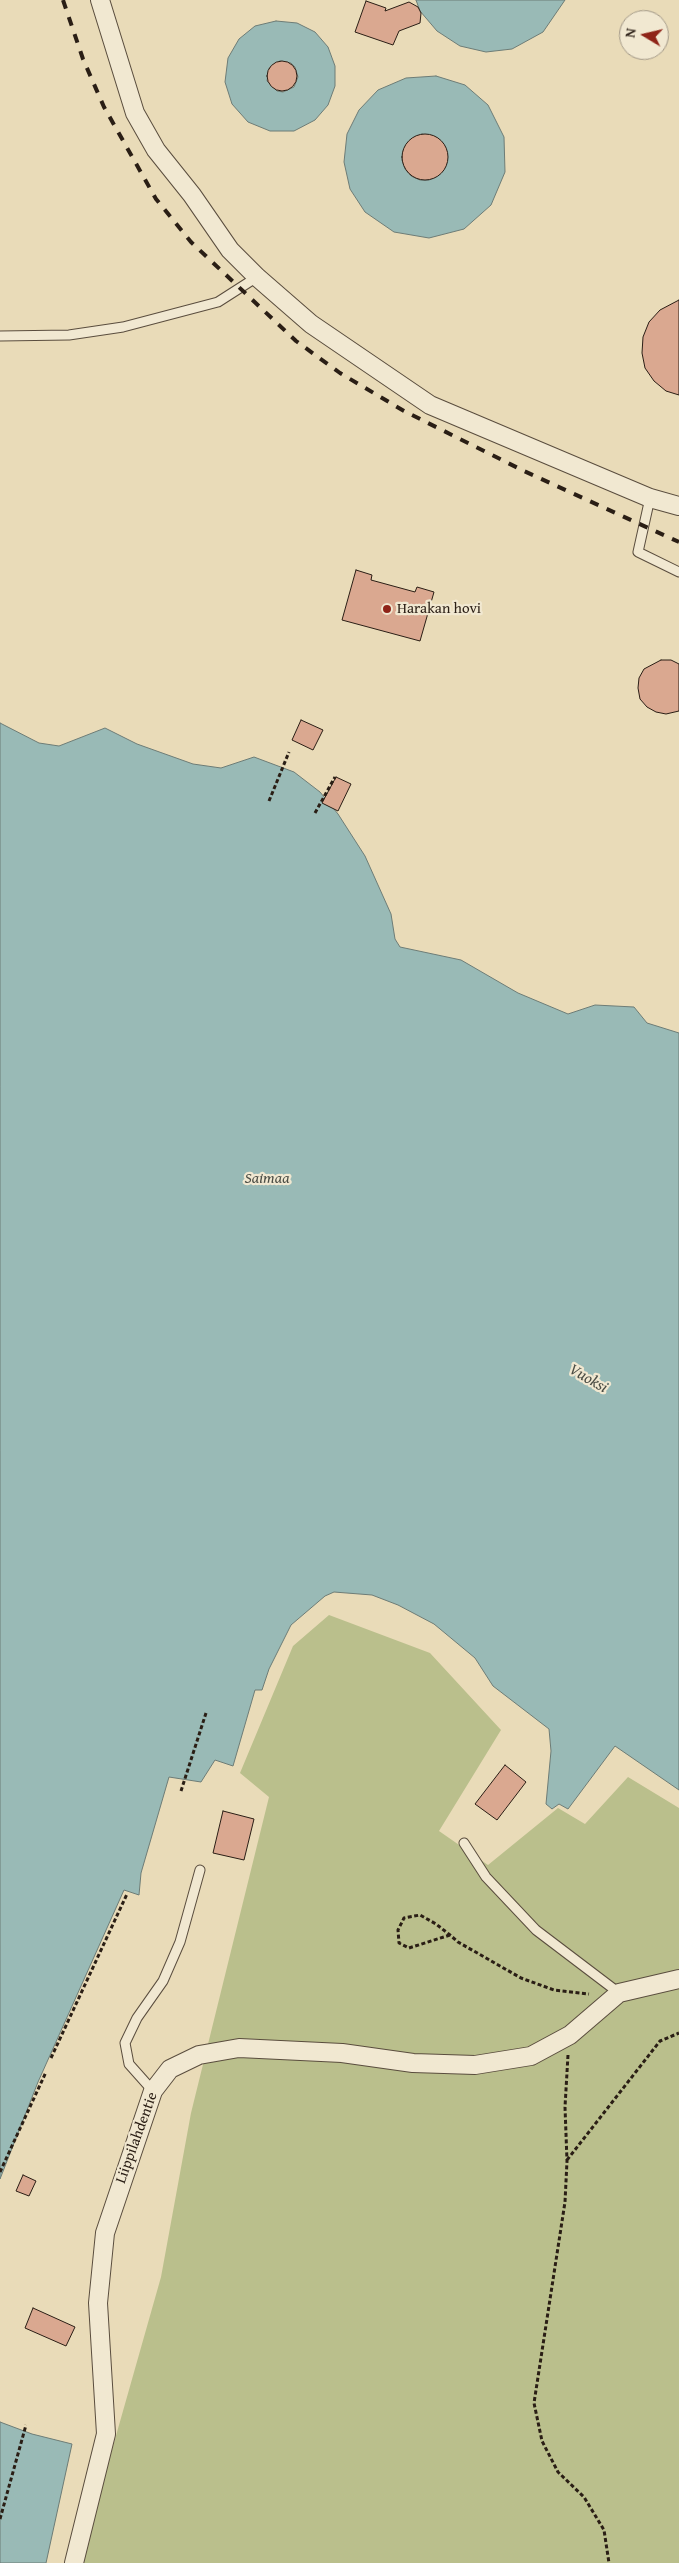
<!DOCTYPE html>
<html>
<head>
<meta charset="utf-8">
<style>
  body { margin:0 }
  #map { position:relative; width:679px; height:2563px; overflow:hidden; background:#e9dbb8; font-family:"Gentium Book Plus",serif }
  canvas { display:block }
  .north { position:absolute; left:619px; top:10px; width:50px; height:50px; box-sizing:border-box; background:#f1e8d1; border:1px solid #a19786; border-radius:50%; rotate:279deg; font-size:14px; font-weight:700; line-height:20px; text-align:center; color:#2a1e15 }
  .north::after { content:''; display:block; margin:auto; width:18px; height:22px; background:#8f2418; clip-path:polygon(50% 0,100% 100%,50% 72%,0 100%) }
</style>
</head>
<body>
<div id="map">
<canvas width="679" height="2563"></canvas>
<div class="north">N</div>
</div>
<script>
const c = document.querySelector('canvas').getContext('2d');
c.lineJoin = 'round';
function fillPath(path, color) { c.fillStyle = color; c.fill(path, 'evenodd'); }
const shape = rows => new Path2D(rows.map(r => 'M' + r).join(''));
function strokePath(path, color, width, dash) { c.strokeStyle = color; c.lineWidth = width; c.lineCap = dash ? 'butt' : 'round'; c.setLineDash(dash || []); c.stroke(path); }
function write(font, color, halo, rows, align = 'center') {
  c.font = font + ' "Gentium Book Plus",serif'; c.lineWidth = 4.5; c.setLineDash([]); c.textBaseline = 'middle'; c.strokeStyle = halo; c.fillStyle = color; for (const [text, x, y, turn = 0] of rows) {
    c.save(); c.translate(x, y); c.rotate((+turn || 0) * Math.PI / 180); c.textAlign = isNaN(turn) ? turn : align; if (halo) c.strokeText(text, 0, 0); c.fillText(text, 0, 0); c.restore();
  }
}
const green = shape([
  [329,1615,430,1653,501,1730,439,1831,488,1865,558,1808,585,1824,628,1777,679,1808,679,2563,83,2563,102,2485,161,2277,191,2113,269,1797,240,1773,293,1646]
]);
const water = shape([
  [416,0,565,0,543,32,512,49,486,52,460,46,437,31,420,11,416,0],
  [276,21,297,23,315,32,328,47,335,66,335,86,328,105,315,120,294,131,270,131,248,122,232,104,225,82,228,58,239,39,255,26,276,21],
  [280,61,291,63,295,67,298,77,294,87,283,92,277,91,267,81,269,68,280,61],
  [436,76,465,85,488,105,504,137,505,172,491,205,464,229,429,238,394,232,365,212,350,189,344,162,347,134,359,110,378,90,406,78,436,76],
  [422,134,438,138,447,152,447,161,444,169,437,176,429,180,420,180,411,176,405,169,402,160,403,151,407,143,422,134],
  [0,723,39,743,59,746,105,728,137,744,193,764,221,768,254,757,294,772,320,792,338,814,365,856,391,914,395,939,400,947,461,960,518,993,568,1014,595,1005,634,1007,647,1023,679,1033,679,1790,615,1746,568,1809,559,1804,552,1809,546,1804,551,1751,549,1729,493,1686,475,1658,434,1624,398,1605,372,1595,334,1592,325,1596,291,1625,269,1669,262,1690,255,1690,233,1766,215,1760,201,1782,169,1777,141,1873,139,1895,124,1890,38,2082,0,2179,0,723],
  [0,2422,32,2434,72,2444,46,2563,0,2563,0,2422]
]);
const building = shape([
  [366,1,386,8,385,11,409,2,418,7,421,13,420,23,399,31,393,45,355,32,366,1],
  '267 76a15 15 0 1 1 30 0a15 15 0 1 1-30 0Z',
  '402 157a23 23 0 1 1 46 0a23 23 0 1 1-46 0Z',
  [679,300,679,395,666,391,654,381,645,368,642,353,643,337,649,322,660,310,679,300],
  [356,570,372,575,371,580,415,592,417,587,434,592,420,641,342,620,356,570],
  [661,660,671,660,679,664,679,711,666,714,656,712,647,707,640,699,638,688,639,678,644,669,661,660],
  [301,720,323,730,313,750,292,740,301,720],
  [336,777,351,784,338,811,322,803,336,777],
  [505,1765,526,1782,497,1820,475,1804,505,1765],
  [223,1811,254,1819,244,1860,213,1853,223,1811],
  [23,2175,36,2181,29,2196,16,2191,23,2175],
  [33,2308,75,2327,66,2346,25,2328,33,2308]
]);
const path = shape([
  [269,801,289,752],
  [315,813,335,777],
  [181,1791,206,1713],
  [450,1935,409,1948,399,1943,398,1930,404,1918,420,1915,436,1924,450,1935,458,1942,521,1978,554,1990,589,1994],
  [568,2055,565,2107,567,2161,565,2202,534,2403,542,2441,558,2472,584,2497,604,2530,609,2563],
  [51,2058,127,1894],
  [567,2160,660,2041,679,2033],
  [0,2172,46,2072],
  [0,2519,26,2425]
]);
const service = shape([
  [0,336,69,335,123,327,218,302,257,277],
  [650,498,638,552,679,572],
  [464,1843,486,1877,536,1930,619,1993],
  [153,2091,129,2064,125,2043,137,2018,163,1981,180,1942,200,1870]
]);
const minor = shape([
  [100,0,135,113,156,150,192,195,230,250,257,277,311,324,430,405,650,498,679,506],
  [74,2563,106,2434,98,2303,105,2233,153,2091,170,2069,199,2055,239,2048,342,2053,413,2063,475,2065,531,2056,570,2035,619,1993,679,1979]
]);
const rail = shape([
  [63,0,83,59,104,107,156,199,191,242,296,341,340,373,404,411,524,471,679,542]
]);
const markers = [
  [387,609,5,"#8f2418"]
];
const poiNames = [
  ["Harakan hovi",397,609]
];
const streetNames = [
  ["Liippilahdentie",137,2138,-70]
];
const waterNames = [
  ["Saimaa",267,1179],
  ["Vuoksi",588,1379,30]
];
fillPath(green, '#babf8c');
fillPath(water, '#99bab6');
strokePath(water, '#6d7c76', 1);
fillPath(building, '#daa890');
strokePath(building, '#2a1e15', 1);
strokePath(service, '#5a4d3e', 11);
strokePath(minor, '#5a4d3e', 20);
strokePath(path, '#2a1e15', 3, [4, 2.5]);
strokePath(service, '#f1e8d1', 9);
strokePath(minor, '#f1e8d1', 18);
strokePath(rail, '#2a1e15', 4, [9, 9]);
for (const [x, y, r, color] of markers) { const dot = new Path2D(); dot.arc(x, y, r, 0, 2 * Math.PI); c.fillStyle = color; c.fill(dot); strokePath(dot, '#f1e8d1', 2); }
write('15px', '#2a1e15', '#f1e8d1', poiNames, 'left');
write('15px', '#2a1e15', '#f1e8d1', streetNames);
write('italic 16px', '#4b4d45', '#f1e8d1', waterNames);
</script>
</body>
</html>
